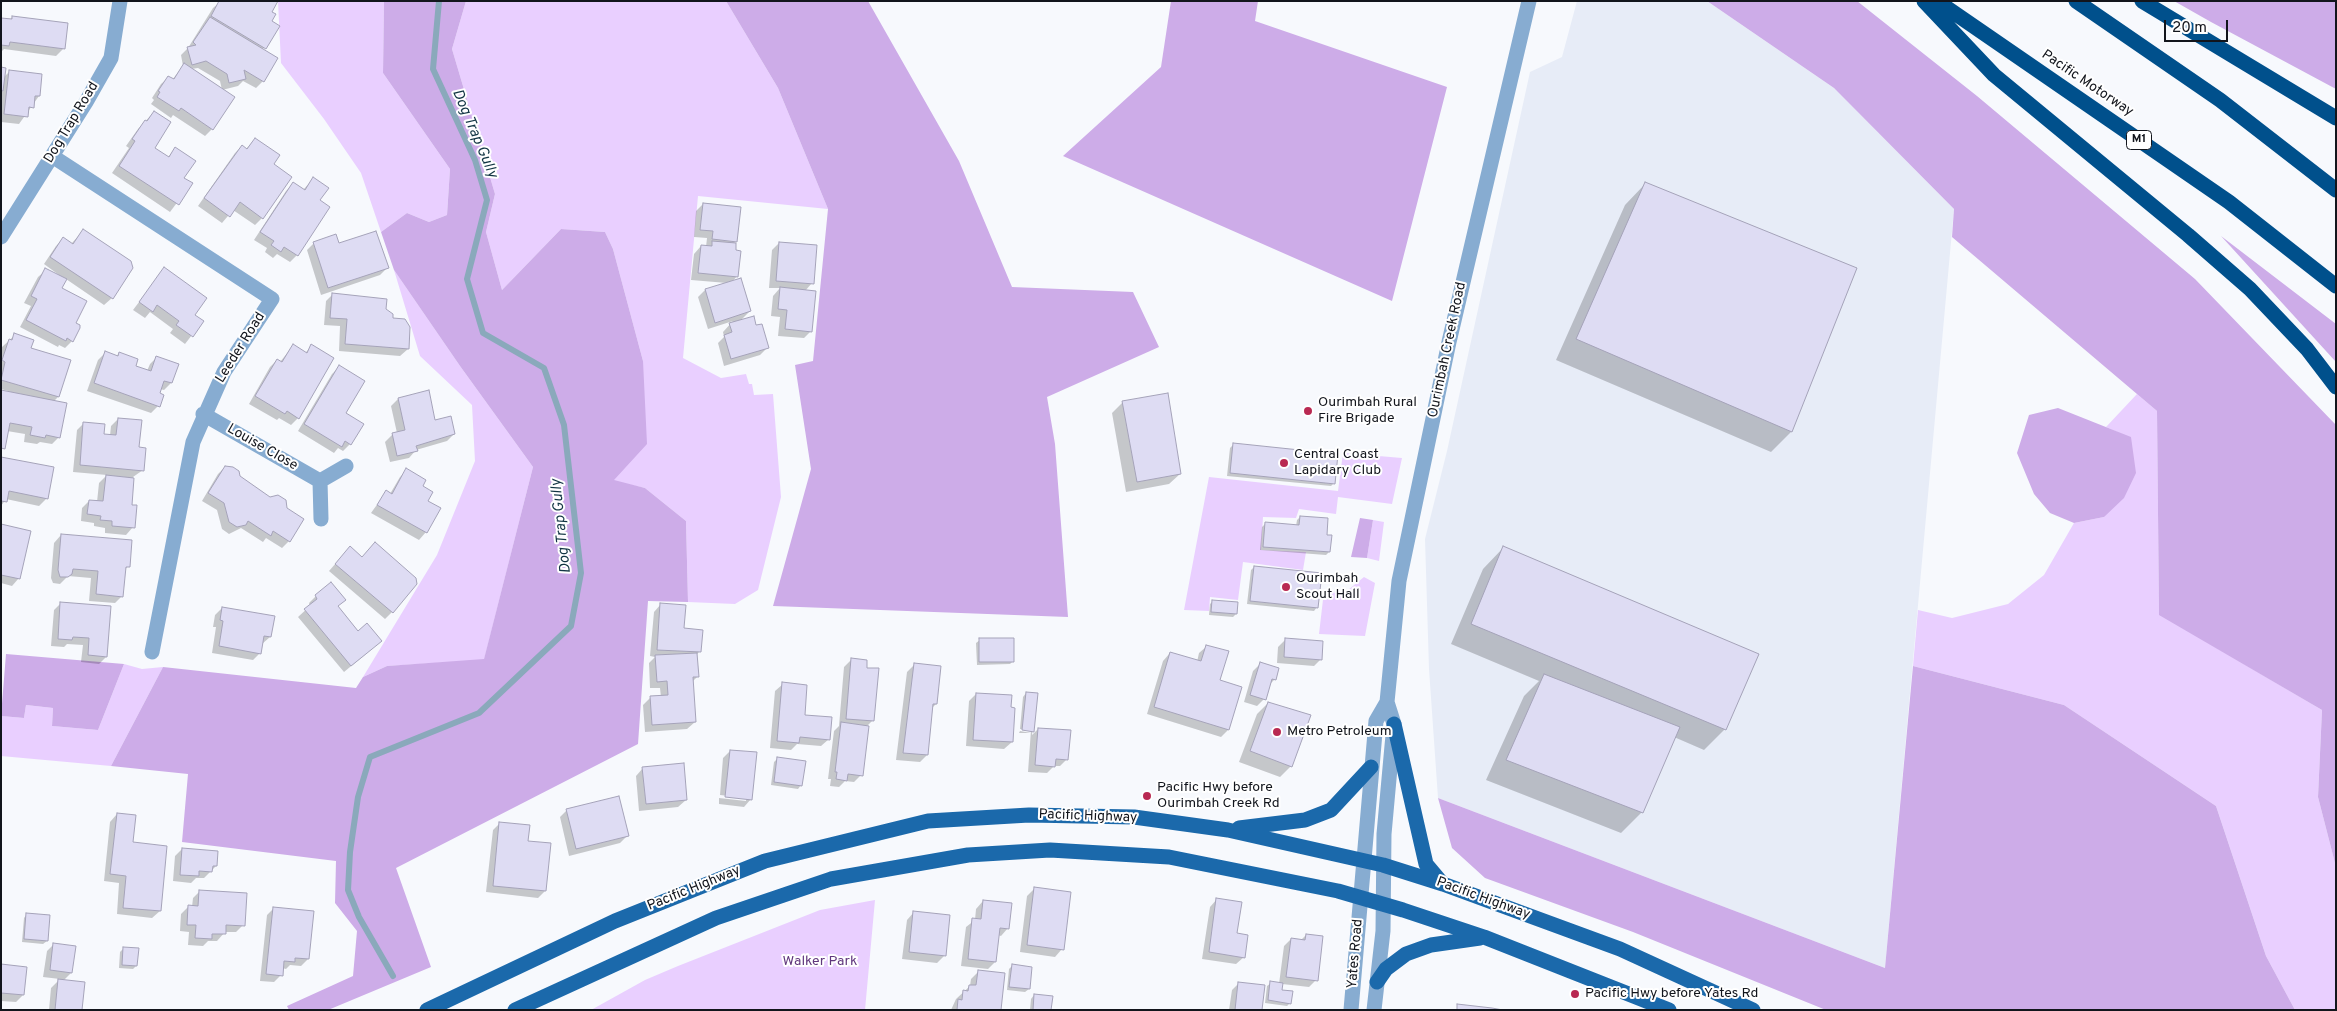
<!DOCTYPE html>
<html>
<head>
<meta charset="utf-8">
<style>
  body { margin:0 }
  #map { position:relative; width:2337px; height:1011px; overflow:hidden; background:#f7f9fd; font-family:Overpass,sans-serif }
  canvas { display:block }
  .frame { position:absolute; inset:0; border:2px solid #12151c; pointer-events:none }
  .scale { position:absolute; left:2164px; top:20px; width:64px; height:22px; box-sizing:border-box; border:2px solid #12151c; border-top:0; padding-left:6px; font-size:15px; line-height:18px; white-space:nowrap; color:#12151c; -webkit-text-stroke:4px #fff; paint-order:stroke }
</style>
</head>
<body>
<div id="map">
<canvas width="2337" height="1011"></canvas>
<div class="frame"></div>
<div class="scale">20 m</div>
</div>
<script>
const c = document.querySelector('canvas').getContext('2d');
c.lineJoin = 'round';
function fillPath(path, color) { c.fillStyle = color; c.fill(path, 'evenodd'); }
const shape = rows => new Path2D(rows.map(r => 'M' + r).join(''));
function strokePath(path, color, width, dash) { c.strokeStyle = color; c.lineWidth = width; c.lineCap = dash ? 'butt' : 'round'; c.setLineDash(dash || []); c.stroke(path); }
function write(font, color, halo, rows, align = 'center') {
  c.font = font + ' Overpass,sans-serif'; c.lineWidth = 4; c.setLineDash([]); c.textBaseline = 'middle'; c.strokeStyle = halo; c.fillStyle = color; for (const [text, x, y, turn = 0] of rows) {
    c.save(); c.translate(x, y); c.rotate((+turn || 0) * Math.PI / 180); c.textAlign = isNaN(turn) ? turn : align; if (halo) c.strokeText(text, 0, 0); c.fillText(text, 0, 0); c.restore();
  }
}
const built = shape([
  [1577,1,1707,1,1834,88,1954,209,1885,968,1438,798,1429,669,1425,539,1447,451,1530,72,1562,57]
]);
const green = shape([
  [278,1,384,1,383,73,450,169,447,215,429,222,407,213,381,232,361,173,324,119,281,63],
  [466,1,726,1,778,88,828,209,698,196,683,358,721,378,746,374,749,384,752,384,754,395,773,394,781,497,758,590,735,604,688,602,686,521,645,488,613,481,643,361,613,249,605,232,561,229,502,290,486,232,495,194,452,49],
  [394,270,460,366,533,467,484,660,387,666,363,677,437,555,475,461,472,405,420,356],
  [2137,394,2157,411,2159,614,2322,710,2318,797,2336,867,2336,1010,2295,1010,2266,956,2216,806,2064,705,1913,666,1918,610,1952,618,2008,604,2044,575,2074,523,2104,517,2131,438,2106,427],
  [1343,453,1402,458,1392,504,1338,497,1336,514,1299,509,1296,518,1263,517,1261,550,1306,552,1303,570,1243,562,1238,600,1210,597,1209,611,1184,610,1209,477,1338,491],
  [1373,520,1384,522,1379,561,1367,558],
  [1364,577,1375,583,1365,636,1319,634,1324,591,1343,594],
  [124,664,142,669,163,667,111,766,1,756,1,716,24,718,26,705,53,708,52,726,98,730],
  [875,900,865,1010,591,1010,645,980,678,966,820,910]
]);
const forest = shape([
  [384,1,466,1,452,49,495,194,486,232,502,290,561,229,605,232,613,249,643,361,647,444,614,480,645,488,686,521,688,602,648,601,638,744,396,868,431,967,328,1010,289,1010,287,1006,353,976,357,931,335,903,336,861,182,842,188,774,111,766,163,667,356,688,363,677,387,666,484,659,533,467,460,366,394,270,381,232,407,213,429,222,447,215,450,169,383,73],
  [726,1,868,1,959,161,1012,287,1133,292,1159,347,1047,397,1055,444,1068,617,773,606,811,469,795,365,813,361,828,209,778,88],
  [1171,1,1258,1,1255,21,1447,87,1392,301,1063,156,1161,67],
  [1707,1,1857,1,1977,96,2195,279,2336,425,2336,867,2318,797,2322,710,2159,615,2157,411,1952,237,1954,209,1834,88],
  [2174,1,2336,1,2336,89,2211,22],
  [2221,236,2336,324,2336,362],
  [2058,408,2131,437,2136,473,2124,498,2104,517,2074,523,2050,513,2034,494,2017,453,2029,415],
  [1360,518,1373,520,1367,558,1351,557],
  [6,654,124,664,98,730,52,726,53,708,26,705,24,718,1,716],
  [1913,666,2064,705,2216,806,2266,956,2295,1010,1826,1010,1633,932,1485,878,1452,848,1438,798,1885,968]
]);
const shadow = shape([
  [221,1,270,12,270,22,263,50,263,81,256,88,243,81,238,86,222,90,220,81,198,68,191,69,212,129,205,136,173,115,171,118,151,104,154,100,152,98,161,84,169,77,172,80,183,66,181,55,188,48,213,8],
  [12,17,63,49,56,56,4,49,1,52,1,19,10,20],
  [1,69,4,77,9,72,39,96,19,124,1,122],
  [154,112,153,148,167,158,175,149,183,178,191,184,170,212,112,173,129,148,126,146,138,129],
  [255,139,272,165,262,218,255,225,233,210,222,223,198,206,235,153,242,146,246,149],
  [313,179,319,201,328,207,297,255,290,262,277,254,273,258,265,252,267,248,254,240,286,191,293,184,303,190],
  [1645,184,1791,432,1771,452,1556,360,1625,205],
  [703,204,736,241,733,244,737,276,732,282,750,311,739,322,767,348,760,355,724,366,718,343,724,337,723,332,733,321,708,329,698,297,705,290,727,283,691,280,694,254,701,246,706,247,707,238,694,237,696,211],
  [83,231,112,298,104,305,66,279,60,289,74,323,72,341,65,348,59,345,58,347,20,327,31,306,24,303,38,277,46,270,58,276,59,275,44,264,56,246,63,239,71,244],
  [314,243,338,245,387,268,380,275,321,295,307,250],
  [779,243,812,283,805,291,811,331,804,338,778,336,780,317,771,316,773,296,780,288,769,288,772,250],
  [164,269,194,315,202,322,185,344,170,333,173,329,150,312,145,318,133,310],
  [333,294,385,310,408,349,400,356,339,351,340,326,324,325,326,301],
  [15,335,29,348,69,360,58,397,53,402,59,437,52,444,40,442,37,444,24,442,25,434,7,431,1,451,1,391,8,393,8,391,1,389,1,352,2,347],
  [293,346,305,353,312,346,298,418,291,425,279,418,277,420,249,404,270,367,277,360,280,362],
  [105,353,116,357,119,353,134,367,147,371,150,364,157,357,171,383,164,390,160,389,158,406,151,413,87,391,98,360],
  [339,367,350,444,343,451,338,448,334,453,298,431,332,374],
  [398,399,434,421,454,434,447,441,416,450,409,458,390,462,385,442,393,434,397,433,391,406],
  [1123,402,1180,474,1169,484,1126,492,1112,413],
  [118,419,138,448,143,470,133,477,130,506,133,527,126,535,105,533,105,528,94,526,94,523,81,521,82,508,89,501,97,502,99,483,107,475,73,472,77,430,84,423,103,436,110,436,111,426],
  [1234,444,1334,483,1331,486,1227,476,1230,448],
  [1,458,46,499,39,506,6,499,1,506],
  [225,467,239,476,289,541,282,548,266,538,263,542,241,528,229,534,222,529,217,510,202,501,218,474],
  [407,470,421,487,426,501,426,532,419,540,371,513,386,492,390,494,400,477],
  [1300,517,1329,552,1326,555,1260,550,1262,527,1265,524,1296,526,1297,520],
  [1,526,19,578,12,586,1,583],
  [61,535,128,566,124,571,122,596,115,603,89,601,91,578,68,576,60,584,53,583,51,578,54,543],
  [1503,548,1725,729,1704,750,1674,737,1642,812,1621,833,1486,780,1524,696,1539,681,1451,644,1483,569],
  [343,555,362,558,392,612,385,619,329,571],
  [1254,567,1317,607,1314,611,1247,604,1251,570],
  [316,596,337,607,373,648,344,672,298,617,310,606,309,603],
  [1213,601,1237,603,1236,614,1233,617,1209,615,1210,604],
  [61,603,106,657,99,664,81,662,83,645,67,644,64,647,51,646,54,610],
  [661,604,699,652,696,655,698,676,692,682,695,722,687,729,645,732,643,705,650,698,661,697,660,688,650,688,649,663,655,657,650,656,654,612],
  [222,608,270,637,262,644,260,653,253,660,212,653,216,627,213,627,215,615],
  [980,640,1013,661,1010,664,977,665,976,643],
  [1285,640,1321,659,1314,666,1277,663,1278,647],
  [1207,646,1219,681,1228,730,1221,737,1147,714,1163,661,1170,653,1197,662,1199,653],
  [851,660,873,720,867,726,861,775,854,782,845,781,839,787,830,786,831,779,828,779,834,731,839,726,844,667],
  [1260,664,1275,679,1269,685,1264,699,1257,706,1244,702,1253,671],
  [914,665,936,704,932,708,927,755,920,762,896,760,907,672],
  [783,684,804,716,829,739,821,746,797,744,791,750,770,748,775,691],
  [1026,693,1036,694,1032,735,1038,729,1067,759,1060,766,1054,766,1047,773,1028,772,1031,730,1020,729,1023,697],
  [976,694,1012,742,1004,749,966,746,969,701],
  [1268,703,1291,766,1280,777,1239,762,1257,714],
  [1020,731,1031,733,1019,733],
  [730,751,751,799,744,807,719,804,719,798,746,801,746,798,720,795,723,758],
  [777,759,801,785,798,789,771,785,774,762],
  [643,768,686,800,678,807,639,811,636,776],
  [567,810,627,836,620,843,569,856,560,817],
  [117,814,132,844,160,911,152,918,117,914,119,883,104,881,110,822],
  [500,823,526,842,545,891,538,898,486,892,493,830],
  [182,849,216,866,204,878,196,878,191,883,173,881,175,856],
  [1034,889,1062,949,1055,957,1020,952,1027,896],
  [200,891,243,925,236,932,225,932,217,941,208,941,203,946,188,945,189,932,180,931,181,914,188,907,192,907,193,898],
  [1217,899,1236,934,1244,957,1236,964,1202,959,1210,907],
  [983,901,1008,928,1001,936,998,935,995,962,988,969,961,966,966,927,975,920,976,909],
  [274,908,308,959,301,966,290,965,286,969,282,968,281,975,274,982,260,981,267,915],
  [914,912,944,956,937,963,902,959,907,920],
  [27,914,47,941,43,944,22,942,24,918],
  [1306,935,1316,980,1309,987,1282,984,1281,991,1290,1003,1287,1006,1265,1003,1267,986,1271,983,1279,984,1284,946,1291,939,1301,940],
  [54,944,71,973,63,981,81,1010,49,1010,51,988,60,979,43,977,47,951],
  [124,948,136,966,133,969,119,968,120,952],
  [1,965,23,995,16,1002,1,1001],
  [1013,965,1029,989,1025,992,1007,990,1009,969],
  [978,972,1000,1010,951,1010,956,999,970,986,971,979],
  [1239,983,1260,1010,1229,1010,1232,990],
  [1034,995,1050,1010,1030,1010,1031,999]
]);
const stream = shape([
  [393,976,359,917,348,890,350,852,358,797,370,757,479,713,571,626,581,573,564,425,544,368,483,333,467,279,487,200,475,160,433,69,439,1]
]);
const building = shape([
  [219,1,278,1,272,12,276,14,272,21,280,26,266,49,211,16,219,1],
  [12,16,68,23,65,49,10,42,9,46,1,45,1,18,12,19,12,16],
  [210,17,278,58,264,82,244,70,246,79,229,83,227,74,206,61,192,65,187,47,196,45,193,42,210,17],
  [184,63,235,97,213,130,181,108,179,111,157,97,160,92,158,91,168,76,174,79,184,63],
  [1,67,6,68,3,91,1,90,1,67],
  [9,70,42,74,40,96,35,96,34,108,29,107,28,117,4,114,9,70],
  [154,111,171,122,155,148,169,157,175,147,196,161,184,178,193,183,179,205,119,166,135,141,132,139,145,120,147,121,154,111],
  [255,138,280,155,274,164,292,177,263,219,240,202,230,217,204,198,242,145,247,149,255,138],
  [313,177,329,188,320,200,330,207,298,256,284,247,281,252,271,245,274,241,260,232,293,182,305,190,313,177],
  [1645,182,1857,268,1792,432,1576,339,1645,182],
  [703,203,741,207,737,242,712,239,713,231,700,230,703,203],
  [83,229,131,261,133,268,113,299,50,257,63,237,73,244,83,229],
  [376,231,389,268,328,288,313,242,336,234,339,243,376,231],
  [712,241,736,243,736,250,741,251,738,277,698,273,701,245,712,246,712,241],
  [779,242,817,245,814,284,776,281,779,242],
  [164,267,207,298,195,315,204,321,193,337,176,325,179,321,157,305,153,312,139,302,164,267],
  [45,268,67,279,62,288,87,301,76,323,80,325,80,328,73,342,67,338,66,341,26,320,37,299,31,296,45,268],
  [741,278,751,311,715,323,705,289,741,278],
  [780,287,816,291,812,332,785,329,787,310,778,309,780,287],
  [332,293,387,299,386,309,393,314,393,318,405,319,410,327,409,349,345,344,347,319,330,318,332,293],
  [754,316,756,325,762,324,769,348,731,359,724,335,732,332,729,323,754,316],
  [14,333,34,340,31,348,71,360,59,397,1,380,5,362,2,360,9,339,12,340,14,333],
  [293,344,307,353,311,344,334,358,299,419,287,411,285,414,255,396,277,359,282,362,293,344],
  [105,351,118,356,119,352,138,359,136,366,151,371,156,356,179,364,172,383,164,381,160,393,164,395,160,407,94,383,105,351],
  [339,365,365,381,346,413,364,424,351,445,345,441,342,447,304,424,339,365],
  [1,390,67,403,60,438,46,435,45,438,30,435,32,427,10,423,5,449,1,448,1,390],
  [429,390,435,420,451,416,455,434,416,446,418,451,397,456,392,433,405,430,398,398,429,390],
  [1168,393,1181,474,1137,482,1122,401,1168,393],
  [118,418,142,420,139,447,146,448,144,471,80,465,83,422,105,424,104,434,116,435,118,418],
  [1233,443,1338,454,1335,484,1230,473,1233,443],
  [1,457,54,467,48,499,9,491,7,502,1,501,1,457],
  [225,466,233,467,239,471,240,476,270,497,278,495,286,500,287,508,304,519,290,542,273,531,271,536,248,521,246,525,237,527,229,522,224,503,208,493,225,466],
  [406,468,426,480,423,486,433,492,428,501,441,508,427,533,377,505,386,490,392,494,406,468],
  [106,475,134,478,132,505,137,505,135,528,112,526,112,521,100,520,101,516,87,514,89,500,103,501,106,475],
  [1300,516,1328,518,1327,535,1332,535,1330,552,1263,547,1265,522,1299,525,1300,516],
  [1,524,31,531,20,579,1,575,1,524],
  [61,534,132,540,130,567,126,567,123,597,96,594,98,571,73,569,72,574,68,577,60,577,58,570,61,534],
  [375,542,416,578,417,584,393,613,335,564,350,546,362,557,375,542],
  [1503,546,1759,654,1726,730,1471,624,1503,546],
  [1254,566,1322,573,1318,608,1250,601,1254,566],
  [331,582,346,600,338,606,358,631,367,623,382,641,351,666,304,609,317,599,315,595,331,582],
  [1212,600,1238,602,1237,614,1211,612,1212,600],
  [60,602,111,606,107,657,88,655,89,638,73,637,72,640,58,639,60,602],
  [660,603,686,605,684,628,703,630,701,652,657,650,660,603],
  [222,607,275,616,271,637,264,636,261,654,219,646,223,621,220,620,222,607],
  [979,638,1014,638,1014,662,979,662,979,638],
  [1285,638,1323,641,1322,660,1284,657,1285,638],
  [1206,645,1229,651,1220,680,1242,687,1229,730,1154,707,1170,652,1201,661,1206,645],
  [697,653,699,677,693,677,696,722,652,725,650,696,668,695,667,681,657,682,655,655,697,653],
  [851,658,867,660,867,668,879,668,874,721,846,719,851,658],
  [1260,662,1279,668,1276,680,1272,679,1266,700,1250,695,1260,662],
  [914,663,941,666,937,704,933,704,928,755,903,753,914,663],
  [1544,674,1680,727,1643,813,1506,760,1544,674],
  [782,682,807,685,805,715,832,717,830,740,800,737,799,743,777,741,782,682],
  [1026,692,1038,693,1034,732,1022,730,1026,692],
  [976,693,1012,695,1011,707,1015,708,1013,742,973,740,976,693],
  [1268,702,1311,715,1292,767,1250,751,1268,702],
  [841,722,869,726,863,776,848,774,847,781,836,779,837,772,835,772,841,722],
  [1038,728,1071,730,1068,760,1056,759,1055,767,1035,765,1038,728],
  [730,750,757,752,752,800,725,797,730,750],
  [777,757,806,761,802,786,774,782,777,757],
  [684,763,687,800,646,804,642,767,684,763],
  [619,796,629,836,576,849,566,809,619,796],
  [117,813,136,815,133,842,167,846,161,911,123,908,126,876,110,874,117,813],
  [499,822,530,825,528,841,551,843,546,891,493,886,499,822],
  [182,848,218,851,217,866,213,866,212,872,199,871,199,876,180,875,182,848],
  [1034,887,1071,892,1064,950,1027,945,1034,887],
  [199,890,247,893,245,926,226,925,226,934,212,934,212,939,195,938,196,925,187,925,188,905,198,906,199,890],
  [1216,898,1242,902,1237,933,1248,935,1245,958,1209,952,1216,898],
  [983,900,1012,903,1009,929,1000,928,996,962,968,959,972,918,981,919,983,900],
  [273,907,314,911,309,959,295,958,295,962,284,961,283,976,266,974,273,907],
  [913,911,950,915,946,956,909,952,913,911],
  [26,913,50,915,48,941,24,939,26,913],
  [1306,934,1323,936,1318,981,1286,977,1291,938,1305,940,1306,934],
  [53,943,76,946,72,973,50,970,53,943],
  [123,947,139,948,137,966,122,965,123,947],
  [1,964,27,967,24,995,1,993,1,964],
  [1012,964,1032,967,1030,989,1009,987,1012,964],
  [978,970,1005,973,1001,1010,957,1010,958,999,962,1000,963,990,968,991,969,985,976,985,978,970],
  [58,979,85,982,82,1010,55,1010,58,979],
  [1270,981,1283,983,1282,990,1293,991,1291,1004,1268,1000,1270,981],
  [1238,982,1265,985,1262,1010,1235,1010,1238,982],
  [1034,994,1053,996,1051,1010,1033,1010,1034,994],
  [1457,1004,1492,1008,1503,1010,1457,1010,1457,1004]
]);
const street = shape([
  [52,156,272,299,224,372,193,442,152,652],
  [1,237,86,102,111,58,120,1],
  [203,414,320,481],
  [321,519,320,481,346,466],
  [1351,1010,1376,721,1387,702],
  [1374,1010,1383,931,1384,834,1394,724,1387,702,1399,581,1449,342,1529,1]
]);
const primary = shape([
  [1394,724,1426,864,1442,883],
  [1239,828,1305,820,1331,810,1371,767],
  [1377,982,1386,969,1406,954,1431,945,1480,938],
  [427,1010,615,921,765,861,928,821,1029,815,1134,817,1228,830,1383,865,1443,884,1620,949,1753,1010],
  [515,1010,716,918,831,879,968,855,1050,850,1169,857,1338,891,1403,910,1484,937,1669,1010]
]);
const highway = shape([
  [1924,1,1994,75,2188,235,2250,289,2307,349,2336,387],
  [1937,1,2229,202,2336,286],
  [2076,1,2220,100,2336,190],
  [2142,1,2336,118]
]);
const markers = [
  [1308,411,5,"#b92952"],
  [1284,463,5,"#b92952"],
  [1286,587,5,"#b92952"],
  [1277,732,5,"#b92952"],
  [1147,796,5,"#b92952"],
  [1575,994,5,"#b92952"]
];
const shields = [
  [2139,140,25]
];
const shieldNames = [
  ["M1",2139,140]
];
const streetNames = [
  ["Pacific Motorway",2087,84,34],
  ["Dog Trap Road",72,123,-59],
  ["Leeder Road",241,348,-58],
  ["Ourimbah Creek Road",1448,350,-78],
  ["Louise Close",262,448,30],
  ["Pacific Highway",1088,817,2],
  ["Pacific Highway",694,889,-22],
  ["Pacific Highway",1483,899,20],
  ["Yates Road",1356,954,-85]
];
const poiNames = [
  ["Ourimbah Rural",1318,403],
  ["Fire Brigade",1318,419],
  ["Central Coast",1294,455],
  ["Lapidary Club",1294,471],
  ["Ourimbah",1296,579],
  ["Scout Hall",1296,595],
  ["Metro Petroleum",1287,732],
  ["Pacific Hwy before",1157,788],
  ["Ourimbah Creek Rd",1157,804],
  ["Pacific Hwy before Yates Rd",1585,994]
];
const parkNames = [
  ["Walker Park",820,962]
];
const waterNames = [
  ["Dog Trap Gully",474,134,67],
  ["Dog Trap Gully",562,526,-96]
];
fillPath(built, '#e7ecf7');
fillPath(green, '#e9cfff');
fillPath(forest, '#cdace8');
fillPath(shadow, '#0003');
strokePath(stream, '#8aa9bb', 6);
fillPath(building, '#dedcf3');
strokePath(building, '#a5a3b9', 1);
strokePath(street, '#87acd1', 15);
strokePath(primary, '#1b69ab', 15);
strokePath(highway, '#00508c', 15);
for (const [x, y, r, color] of markers) { const dot = new Path2D(); dot.arc(x, y, r, 0, 2 * Math.PI); c.fillStyle = color; c.fill(dot); strokePath(dot, '#fff', 2); }
for (const [x, y, w] of shields) { const box = new Path2D(); box.roundRect(x - w / 2, y - 9.5, w, 19, 4); c.fillStyle = '#fff'; c.fill(box); strokePath(box, '#12151c', 1); }
write('bold 12px', '#12151c', null, shieldNames);
write('14px', '#12151c', '#fff', streetNames);
write('14px', '#12151c', '#fff', poiNames, 'left');
write('14px', '#60377d', '#fff', parkNames);
write('italic 15px', '#123544', '#fff', waterNames);
</script>
</body>
</html>
